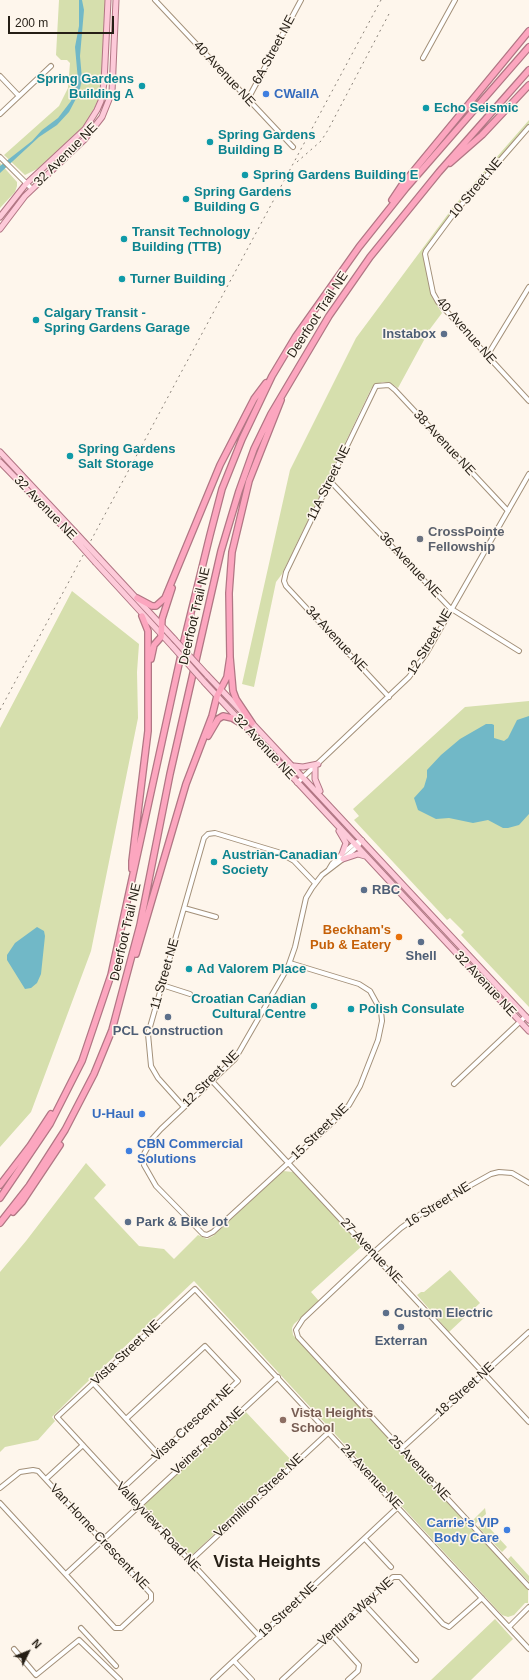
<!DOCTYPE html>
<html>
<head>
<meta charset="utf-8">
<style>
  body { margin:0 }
  #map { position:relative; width:529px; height:1680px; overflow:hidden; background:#fef6ec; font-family:Arial,sans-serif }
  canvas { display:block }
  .north { position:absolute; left:8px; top:1632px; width:40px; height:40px; -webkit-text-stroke:3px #fef6ec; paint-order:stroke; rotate:47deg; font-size:11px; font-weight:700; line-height:16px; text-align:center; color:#251e15 }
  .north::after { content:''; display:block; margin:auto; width:14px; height:18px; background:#251e15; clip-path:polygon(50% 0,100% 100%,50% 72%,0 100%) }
  .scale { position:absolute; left:8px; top:16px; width:106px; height:18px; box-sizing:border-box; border:2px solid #251e15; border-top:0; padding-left:5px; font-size:12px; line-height:14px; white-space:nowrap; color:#251e15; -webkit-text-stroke:3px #fef6ec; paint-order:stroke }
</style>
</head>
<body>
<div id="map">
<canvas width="529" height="1680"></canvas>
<div class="north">N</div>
<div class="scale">200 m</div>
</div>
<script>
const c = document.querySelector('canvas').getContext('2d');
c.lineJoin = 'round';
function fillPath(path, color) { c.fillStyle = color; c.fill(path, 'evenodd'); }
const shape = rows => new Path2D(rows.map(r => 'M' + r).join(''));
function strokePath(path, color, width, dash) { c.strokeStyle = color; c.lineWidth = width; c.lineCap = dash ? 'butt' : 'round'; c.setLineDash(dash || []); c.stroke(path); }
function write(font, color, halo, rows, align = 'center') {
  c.font = font + ' Arial,sans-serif'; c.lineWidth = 3; c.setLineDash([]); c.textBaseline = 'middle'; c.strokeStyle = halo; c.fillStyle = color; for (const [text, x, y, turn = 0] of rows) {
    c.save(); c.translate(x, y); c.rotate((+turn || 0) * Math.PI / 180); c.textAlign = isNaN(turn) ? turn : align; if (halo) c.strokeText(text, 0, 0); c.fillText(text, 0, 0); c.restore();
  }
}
const green = shape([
  [59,0,106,0,102,81,99,98,88,121,82,128,39,168,25,175,4,155,59,106,68,88,70,63,67,60,61,60,56,55],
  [529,120,529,123,455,208,423,251,430,290,433,299,442,313,430,329,398,388,392,384,383,382,377,384,371,389,282,574,276,582,254,687,242,684,290,470,356,338,454,206],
  [0,163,17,182,17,186,15,192,0,208],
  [72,591,139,644,137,672,138,718,91,951,31,1112,0,1147,0,728],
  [529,701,529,1007,461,935,464,932,450,918,447,920,354,820,359,816,353,809,465,707],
  [86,1163,106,1185,94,1198,139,1246,164,1249,174,1259,198,1235,207,1239,213,1236,283,1171,293,1172,362,1246,311,1292,319,1301,294,1324,292,1328,293,1335,528,1589,528,1603,525,1603,514,1615,508,1617,502,1615,194,1281,82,1387,52,1417,55,1421,38,1440,5,1447,0,1452,0,1272,26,1241],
  [450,1270,480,1303,449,1332,417,1295,421,1292,424,1292],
  [245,1411,292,1461,193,1554,189,1554,143,1505],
  [485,1508,486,1514,475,1524,472,1521],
  [484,1522,507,1547,502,1552,478,1527],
  [511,1556,529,1576,529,1582,508,1559],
  [495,1619,513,1639,471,1680,431,1680]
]);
const water = shape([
  [79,0,82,0,84,10,80,56,82,79,79,93,69,112,57,125,39,137,0,173,0,166,32,141,42,130,58,118,71,101,78,80,75,47,79,26],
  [529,716,529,814,519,825,508,828,503,828,488,820,473,823,449,818,436,819,418,810,414,798,424,787,427,777,427,770,441,755,460,739,486,724,492,724,494,725,494,738,504,741,508,738,517,720],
  [37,927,44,931,45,936,41,974,37,983,31,988,25,989,7,960,7,955,15,943]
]);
const minor = shape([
  [155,0,293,147],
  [423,58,455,0],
  [0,76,19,96],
  [248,99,301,0],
  [0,114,51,66],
  [529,127,455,212,426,251,425,254,433,293,438,302,529,401],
  [0,157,32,189],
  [487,356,529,287],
  [330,481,450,608,519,651],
  [389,697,286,586,284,581,286,572,376,386,389,385,395,390,508,511],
  [297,783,409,677,426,654,529,474],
  [329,869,332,864,342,854,355,843,362,840],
  [184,908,216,917],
  [290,963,359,984,370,991,381,1011,382,1021,378,1040,360,1086,349,1105,334,1121,213,1232,207,1235,203,1234,156,1186,144,1165,144,1154,152,1139,161,1129,235,1059,288,967,295,947,306,898,312,888,322,875,343,859,358,846,362,840],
  [162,985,190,994],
  [212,1081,529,1422],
  [454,1084,526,1016],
  [184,1107,158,1078,151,1066,148,1034,204,838,208,834,215,833,278,852,294,861,315,883],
  [529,1183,512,1173,499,1172,491,1174,428,1209,401,1228,373,1253,303,1319,296,1330,298,1337,529,1587],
  [93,1383,159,1455],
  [401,1449,529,1332],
  [46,1479,83,1445],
  [0,1488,20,1472,33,1470,38,1471,151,1594,151,1600,121,1628,115,1628,0,1503],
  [123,1488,238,1381,205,1346,126,1419],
  [365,1539,391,1567],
  [190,1561,329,1432],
  [66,1574,278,1377],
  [364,1604,416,1660],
  [509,1627,529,1607],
  [81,1628,116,1666],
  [331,1634,359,1665,358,1671,348,1680],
  [260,1637,57,1417,195,1289,529,1649],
  [14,1649,36,1675,79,1640,120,1680],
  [234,1661,252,1680],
  [213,1680,398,1507],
  [282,1680,393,1577,400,1577,443,1624,449,1627,482,1598]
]);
const major = shape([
  [0,217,26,184,85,129,97,110,101,101,104,83,108,0],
  [0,229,25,196,84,140,102,117,112,92,116,0],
  [0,452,74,531],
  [0,462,72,536],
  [99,558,174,639],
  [96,563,173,647],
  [207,675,245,715],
  [205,683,529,1031],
  [250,721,529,1020],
  [294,766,303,767,318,764],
  [315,767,315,779,320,791],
  [339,831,346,843,342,854],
  [343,859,358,854,365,856]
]);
const highway = shape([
  [450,163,482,135,529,85],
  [392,200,402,185,529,31],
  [137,598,152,606,156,606,165,598,220,465,254,399,266,383],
  [151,659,154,645,161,637,162,619,172,588],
  [252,723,236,699,233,691,230,657,229,593,232,552,249,481,281,400],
  [208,736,218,719,223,716,232,718,242,724],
  [132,869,132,861,148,731,148,631,142,616],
  [136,954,186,784,212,716,217,696,227,677,230,657],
  [0,1185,30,1146,51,1114],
  [0,1198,50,1124,82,1061,111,975,184,641,210,535,222,489,242,439,272,376,296,336,359,247,406,188,529,47],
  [13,1212,22,1202,60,1145],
  [0,1223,29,1186,65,1130,94,1074,112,1030,140,925,170,774,221,551,239,491,254,449,271,414,329,316,370,257,439,172,529,70]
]);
const rail = shape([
  [297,162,321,141,328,130,390,12],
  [0,710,381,0]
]);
const majorBridge = shape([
  [74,531,99,558],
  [72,536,96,563],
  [174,639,207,675],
  [173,647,205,683]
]);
const markers = [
  [142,86,4,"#0f9aa8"],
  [266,94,4,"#3f7fe0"],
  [426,108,4,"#0f9aa8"],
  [210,142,4,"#0f9aa8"],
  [245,175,4,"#0f9aa8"],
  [186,199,4,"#0f9aa8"],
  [124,239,4,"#0f9aa8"],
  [122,279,4,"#0f9aa8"],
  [36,320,4,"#0f9aa8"],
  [444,334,4,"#5c6f8a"],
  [70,456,4,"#0f9aa8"],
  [420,539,4,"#6b7280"],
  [214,862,4,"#0f9aa8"],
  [364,890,4,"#5c6f8a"],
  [399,937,4,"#e8710a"],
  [421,942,4,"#5c6f8a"],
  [189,969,4,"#0f9aa8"],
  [314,1006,4,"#0f9aa8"],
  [351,1009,4,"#0f9aa8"],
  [168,1017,4,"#5c6f8a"],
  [142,1114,4,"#3f7fe0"],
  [129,1151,4,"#3f7fe0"],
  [128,1222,4,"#5c6f8a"],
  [386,1313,4,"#5c6f8a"],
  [401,1327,4,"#5c6f8a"],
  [283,1420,4,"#8d6e63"],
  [507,1530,4,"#3f7fe0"]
];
const streetNames = [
  ["6A Street NE",274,50,-62],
  ["40 Avenue NE",224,74,47],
  ["32 Avenue NE",66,155,-45],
  ["10 Street NE",476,188,-50],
  ["Deerfoot Trail NE",318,315,-57],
  ["40 Avenue NE",466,331,49],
  ["38 Avenue NE",444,443,47],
  ["11A Street NE",329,483,-64],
  ["32 Avenue NE",45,508,46],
  ["36 Avenue NE",410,565,47],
  ["Deerfoot Trail NE",195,616,-77],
  ["34 Avenue NE",336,639,47],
  ["12 Street NE",430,642,-59],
  ["32 Avenue NE",264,747,47],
  ["Deerfoot Trail NE",126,932,-77],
  ["11 Street NE",165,974,-74],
  ["32 Avenue NE",485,984,47],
  ["12 Street NE",211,1079,-45],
  ["15 Street NE",320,1132,-44],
  ["16 Street NE",438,1205,-32],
  ["27 Avenue NE",371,1251,47],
  ["Vista Street NE",126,1353,-43],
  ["18 Street NE",465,1390,-42],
  ["Vista Crescent NE",193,1423,-43],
  ["Veiner Road NE",208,1441,-43],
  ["25 Avenue NE",419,1468,47],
  ["24 Avenue NE",371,1477,47],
  ["Vermillion Street NE",259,1496,-43],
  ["Valleyview Road NE",158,1527,47],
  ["Van Horne Crescent NE",99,1537,47],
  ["19 Street NE",288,1610,-43],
  ["Ventura Way NE",356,1612,-42]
];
const cultureNames = [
  ["Spring Gardens",134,79,"right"],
  ["Building A",134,94,"right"],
  ["Echo Seismic",434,108],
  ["Spring Gardens",218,135],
  ["Building B",218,150],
  ["Spring Gardens Building E",253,175],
  ["Spring Gardens",194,192],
  ["Building G",194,207],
  ["Transit Technology",132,232],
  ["Building (TTB)",132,247],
  ["Turner Building",130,279],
  ["Calgary Transit -",44,313],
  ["Spring Gardens Garage",44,328],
  ["Spring Gardens",78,449],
  ["Salt Storage",78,464],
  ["Austrian-Canadian",222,855],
  ["Society",222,870],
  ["Ad Valorem Place",197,969],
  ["Croatian Canadian",306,999,"right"],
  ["Cultural Centre",306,1014,"right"],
  ["Polish Consulate",359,1009]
];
const shopNames = [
  ["CWallA",274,94],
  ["U-Haul",134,1114,"right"],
  ["CBN Commercial",137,1144],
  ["Solutions",137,1159],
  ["Carrie's VIP",499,1523,"right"],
  ["Body Care",499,1538,"right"]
];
const serviceNames = [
  ["Instabox",436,334,"right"],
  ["RBC",372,890],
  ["Shell",421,956,"center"],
  ["PCL Construction",168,1031,"center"],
  ["Park & Bike lot",136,1222],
  ["Custom Electric",394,1313],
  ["Exterran",401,1341,"center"]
];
const worshipNames = [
  ["CrossPointe",428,532],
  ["Fellowship",428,547]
];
const foodNames = [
  ["Beckham's",391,930],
  ["Pub & Eatery",391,945]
];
const educationNames = [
  ["Vista Heights",291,1413],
  ["School",291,1428]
];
const districtNames = [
  ["Vista Heights",267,1562]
];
fillPath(green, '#d6dfad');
fillPath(water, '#71b8c7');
strokePath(minor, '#a39079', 6);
strokePath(major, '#b17684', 7);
strokePath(highway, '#b17684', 8);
strokePath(minor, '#fff', 4);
strokePath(major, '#fdcad9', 5);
strokePath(highway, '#fca6bf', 5.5);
strokePath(rail, '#898178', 1, [2, 4]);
strokePath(majorBridge, '#b17684', 7, []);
strokePath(majorBridge, '#fdcad9', 5);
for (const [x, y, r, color] of markers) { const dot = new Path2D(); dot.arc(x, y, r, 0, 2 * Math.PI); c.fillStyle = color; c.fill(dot); strokePath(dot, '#fef6ec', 1.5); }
write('13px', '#251e15', '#fef6ec', streetNames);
write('bold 13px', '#0d838f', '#fef6ec', cultureNames, 'left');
write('bold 13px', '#366cbe', '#fef6ec', shopNames, 'left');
write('bold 13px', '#4e5e75', '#fef6ec', serviceNames, 'left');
write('bold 13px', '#5b616d', '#fef6ec', worshipNames, 'left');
write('bold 13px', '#c56008', '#fef6ec', foodNames, 'right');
write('bold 13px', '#785e54', '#fef6ec', educationNames, 'left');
write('bold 17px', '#251e15', '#fef6ec', districtNames);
</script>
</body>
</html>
